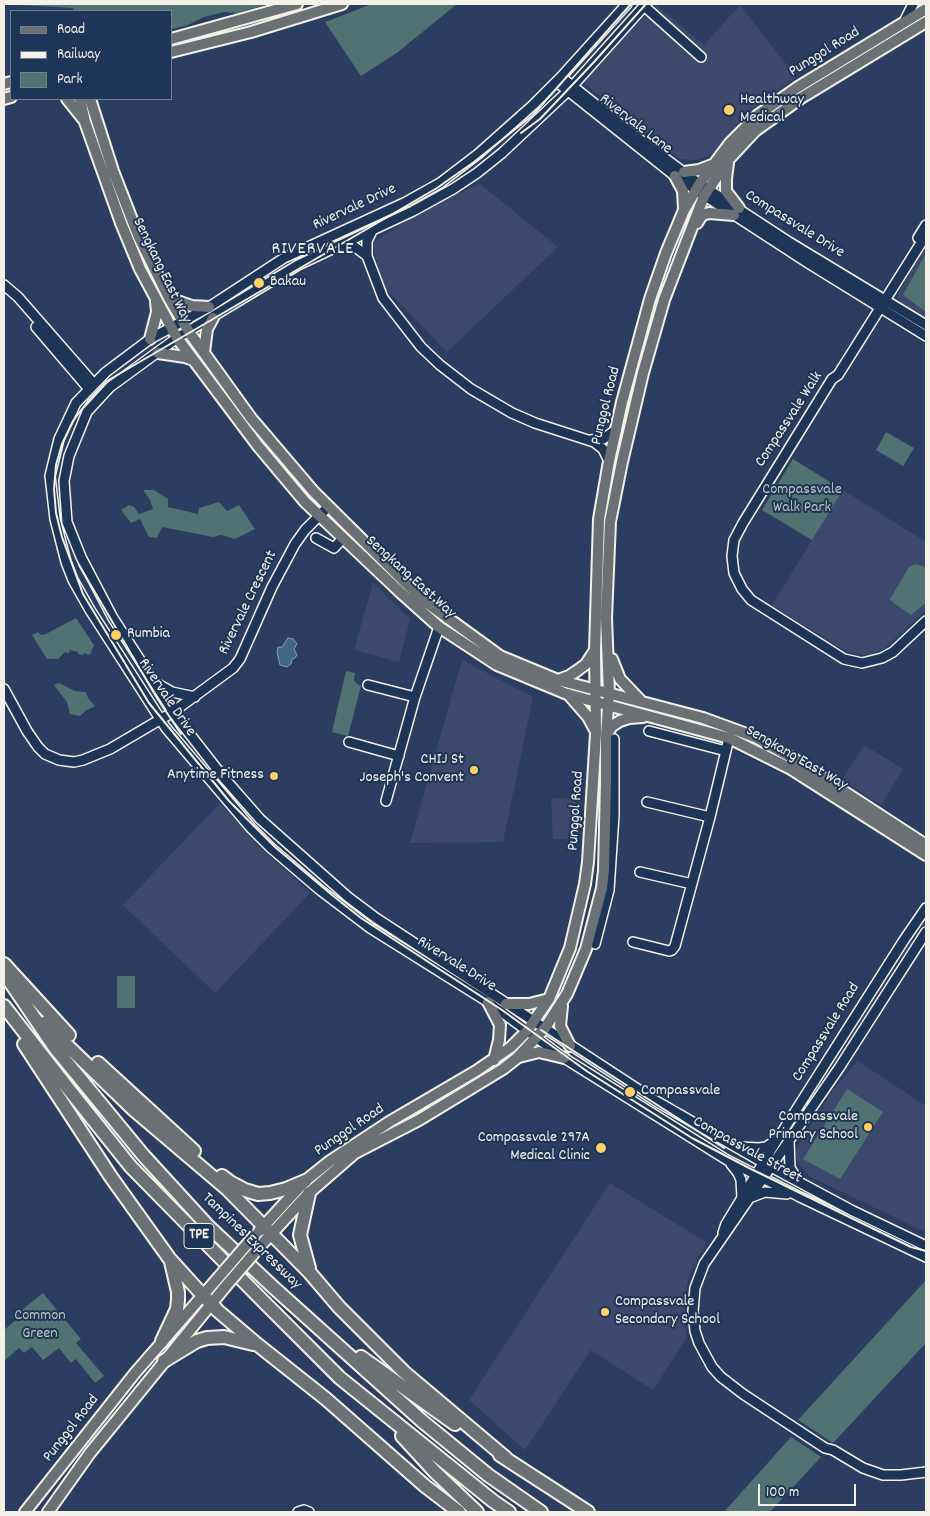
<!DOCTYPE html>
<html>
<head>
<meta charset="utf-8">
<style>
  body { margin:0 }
  #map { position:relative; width:930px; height:1516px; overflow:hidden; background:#2b3e61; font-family:Dekko,sans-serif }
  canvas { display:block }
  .frame { position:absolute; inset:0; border:5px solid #f4f1e8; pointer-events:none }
  .legend { position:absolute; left:10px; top:10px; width:162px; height:90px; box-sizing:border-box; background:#1d3557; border:1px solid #738091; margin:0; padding:6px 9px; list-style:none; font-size:15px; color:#f4f1e8 }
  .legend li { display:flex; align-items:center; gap:10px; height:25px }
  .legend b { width:25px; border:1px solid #738091 }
  .scale { position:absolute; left:758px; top:1484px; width:98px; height:22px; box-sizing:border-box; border:2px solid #f4f1e8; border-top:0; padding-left:6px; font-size:15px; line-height:18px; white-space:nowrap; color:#f4f1e8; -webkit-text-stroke:4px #1d3557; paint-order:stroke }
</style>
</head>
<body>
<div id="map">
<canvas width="930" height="1516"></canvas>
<div class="frame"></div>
<ul class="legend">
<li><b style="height:6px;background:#6a7074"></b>Road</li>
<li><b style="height:6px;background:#f4f1e8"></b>Railway</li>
<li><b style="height:14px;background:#507272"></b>Park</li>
</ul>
<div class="scale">100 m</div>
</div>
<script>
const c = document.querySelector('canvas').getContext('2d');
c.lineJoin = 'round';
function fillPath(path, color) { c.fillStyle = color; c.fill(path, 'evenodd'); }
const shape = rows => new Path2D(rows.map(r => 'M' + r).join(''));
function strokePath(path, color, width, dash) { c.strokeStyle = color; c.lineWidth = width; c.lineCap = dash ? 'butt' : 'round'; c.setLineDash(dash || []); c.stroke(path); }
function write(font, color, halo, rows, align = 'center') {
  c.font = font + ' Dekko,sans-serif'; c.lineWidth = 4; c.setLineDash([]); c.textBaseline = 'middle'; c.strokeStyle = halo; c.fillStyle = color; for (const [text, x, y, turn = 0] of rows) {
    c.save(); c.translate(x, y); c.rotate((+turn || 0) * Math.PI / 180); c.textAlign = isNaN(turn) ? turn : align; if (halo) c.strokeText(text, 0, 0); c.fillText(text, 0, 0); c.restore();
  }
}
const built = shape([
  [656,5,704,45,740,5,796,77,745,115,712,154,697,160,680,159,582,81],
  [480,184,558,247,447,352,383,286,372,243,425,209],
  [926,244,926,319,905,307,899,301,898,294],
  [843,490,926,542,926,610,885,648,872,654,862,655,851,653,842,649,772,605],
  [373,583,410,619,399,662,354,650],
  [462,660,533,697,503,842,410,843],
  [864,745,903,769,881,805,842,780],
  [551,798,581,799,580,839,553,839],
  [220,803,260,847,310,893,215,993,123,905],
  [858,1061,926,1106,926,1227,923,1231,809,1176,798,1163,796,1155,797,1147,833,1090],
  [610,1183,706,1242,690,1273,687,1285,684,1304,684,1321,687,1337,653,1390,591,1350,525,1450,469,1400]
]);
const green = shape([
  [4,4,268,4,237,13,224,12,204,17,188,25,171,29,171,11,74,11,73,8],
  [372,4,457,4,398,52,361,76,325,22],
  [926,253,926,312,903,295],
  [886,432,914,448,903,466,876,450],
  [793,459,843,490,812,540,762,510],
  [143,490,154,490,168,499,168,507,198,514,199,508,219,502,227,511,239,505,255,529,235,539,221,535,213,537,162,527,157,538,149,537,140,519,131,523,121,510,129,505,134,507,139,514,153,509,150,500],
  [915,564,926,567,926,603,911,615,892,602,890,599,909,567],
  [76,618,94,645,90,655,84,653,83,655,78,654,78,652,70,650,69,653,65,652,58,659,47,659,32,635,38,632,41,635,46,634],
  [346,671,355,673,354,680,357,684,361,686,348,736,332,732],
  [59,683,75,691,86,692,88,698,95,706,87,710,80,716,70,714,67,702,54,685],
  [117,976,135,976,135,1008,117,1008],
  [847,1089,883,1112,840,1179,803,1159],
  [926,1280,926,1343,833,1443,798,1420],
  [43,1293,81,1339,76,1343,104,1376,95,1383,76,1359,71,1363,59,1348,43,1360,32,1347,24,1353,19,1348,4,1361,4,1330,16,1320,13,1317],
  [791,1437,821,1457,770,1512,724,1512]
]);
const water = shape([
  [288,638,293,639,297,644,294,649,297,655,295,658,292,659,291,664,287,667,280,665,277,652,278,647,282,647,288,638]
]);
const minor = shape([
  [627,4,561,77,533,105,478,154,440,183,406,202,284,258,209,307,150,339,106,372,76,403,59,439,50,476,55,519,66,562,73,580,90,610,166,728,251,828,271,848,320,890,370,928,488,1002,564,1058,727,1160,800,1197,926,1257],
  [646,4,568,91,502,153,477,173,453,189,413,211,298,265,177,338,110,387,87,412,69,456,64,481,67,522,81,557,113,618,178,719,224,778,260,819,348,897,376,918,656,1101,771,1167,853,1211,926,1246],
  [644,6,701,57],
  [904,22,913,4],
  [561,77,634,135,694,180,789,242,926,325],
  [557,82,675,176,696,190,808,263,926,336],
  [372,231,367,241,367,256,383,298,421,347,440,365,471,389,512,413,535,423,594,442,603,449,609,461],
  [926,235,838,375,832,379,743,523,734,540,732,556,734,573,742,589,751,600,844,659,862,663,882,658,893,652,926,621],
  [918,238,926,225],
  [340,246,355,247,367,256],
  [4,285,18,297,94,384],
  [36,327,89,389],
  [590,440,603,439,616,430],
  [316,538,334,548,343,538],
  [156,683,172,692,195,697],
  [368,685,415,697],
  [4,689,27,731,38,747,45,754,59,760,74,762,83,760,110,749,173,712,233,668,240,659,272,587,295,544,305,530,328,507],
  [649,731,726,751],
  [349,742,399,756],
  [386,801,415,697,439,627],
  [647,802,710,817],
  [640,872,692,884],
  [926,932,839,1068,704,1264,695,1288,693,1311,695,1331,699,1343,712,1367,721,1377,743,1394,825,1448,833,1450,863,1468,883,1475,901,1475,926,1472],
  [633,942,669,951,672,950,675,946,710,817,729,738],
  [595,944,609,890,614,815,614,739],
  [789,1140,790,1168,798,1180],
  [740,1147,759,1148,766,1147,775,1141],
  [731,1164,738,1173,741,1180,742,1198],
  [752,1197,765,1192,787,1194],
  [723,1233,726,1224,777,1140,904,940,926,908],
  [298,1512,304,1510,309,1512]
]);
const major = shape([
  [171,39,297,4],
  [171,52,251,32,342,4],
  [4,84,11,82],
  [4,99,11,97],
  [67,99,83,119],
  [80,99,85,122,121,223,140,269,177,338,258,446,305,502,400,592,439,627,497,665,567,694,729,738,791,769,926,855],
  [90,99,113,171,138,235,169,298,189,332,251,418,314,492,423,600,500,656,558,680,703,718,755,737,794,759,926,845],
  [728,163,726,179,726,191,739,208],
  [684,172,699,170,712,165],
  [675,176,683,191,684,209],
  [697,223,702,215,709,213,734,215],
  [169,298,192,306,209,307],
  [150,339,157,312,156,301],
  [204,352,207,329,213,318],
  [158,353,185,357,193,360],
  [612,659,620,679,640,700],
  [558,680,569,676,578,670,586,664,595,650],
  [568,694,588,717,595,730],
  [607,734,612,726,620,721,629,718,643,717],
  [488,1002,500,1025,499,1040,494,1060],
  [506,1004,529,1004,549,999],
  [562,1006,560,1026,570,1046],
  [519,1057,539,1052,564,1058],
  [259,1231,305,1181,330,1161,389,1122,476,1071,511,1047,527,1031,549,999,570,948,585,884,588,862,596,733,595,650,599,519,609,461,622,402,650,299,666,253,684,210,700,183,730,143,758,115,798,87,926,9],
  [263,1243,309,1193,355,1153,419,1120,503,1069,517,1058,545,1028,567,994,586,949,602,888,604,870,606,783,606,735,609,693,606,618,610,522,622,462,643,373,664,300,704,196,729,159,755,131,801,98,926,22],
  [25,1512,135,1373,217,1279],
  [48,1512,90,1453,225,1287]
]);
const highway = shape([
  [4,964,69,1035],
  [4,973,55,1048,143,1155,207,1225,273,1287,422,1421,488,1475,541,1512],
  [4,1006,67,1087,131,1167,262,1300,340,1378,493,1501,509,1512],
  [44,1023,134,1110,227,1189,310,1273,339,1307,404,1372,506,1458],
  [24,1044,111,1177,169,1258,198,1290,218,1311,258,1345,326,1399,425,1486,459,1512],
  [98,1063,194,1151],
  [222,1176,230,1182,245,1190,258,1194,270,1193,286,1189,305,1181],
  [309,1193,300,1235,309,1268],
  [162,1341,177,1309,178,1300,178,1292,171,1262],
  [361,1357,455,1424],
  [164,1361,197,1341,207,1338,224,1337,253,1344],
  [402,1436,435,1472,477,1512],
  [500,1455,588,1512]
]);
const rail = shape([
  [631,4,533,115,474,162,437,188,107,381,88,401,73,421,62,444,56,465,54,489,56,513,62,537,83,594,149,703,229,801,275,847,332,895,361,918,502,1010,588,1072,692,1138,749,1168,880,1232,911,1247,926,1251],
  [521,133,540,119,594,62,646,4],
  [79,565,157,698,181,734],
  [541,1030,724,1148]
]);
const majorBridge = shape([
  [217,1279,255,1235],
  [225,1287,263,1243]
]);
const markers = [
  [729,110,6,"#ffd166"],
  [259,283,6,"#ffd166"],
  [116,635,6,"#ffd166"],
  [474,770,5,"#ffd166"],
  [274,776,5,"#ffd166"],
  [630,1092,6,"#ffd166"],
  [868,1127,5,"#ffd166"],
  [601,1148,6,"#ffd166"],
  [605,1312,5,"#ffd166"]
];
const shields = [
  [199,1236,30]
];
const shieldNames = [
  ["TPE",199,1236]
];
const streetNames = [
  ["Punggol Road",825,53,-32],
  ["Rivervale Lane",635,125,38],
  ["Rivervale Drive",355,208,-25],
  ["Compassvale Drive",794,225,32],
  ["Sengkang East Way",161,271,64],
  ["Punggol Road",607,406,-76],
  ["Compassvale Walk",790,420,-57],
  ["Sengkang East Way",410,578,42],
  ["Rivervale Crescent",249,603,-64],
  ["Rivervale Drive",166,698,56],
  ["Sengkang East Way",796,759,30],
  ["Punggol Road",577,811,-86],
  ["Rivervale Drive",456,965,32],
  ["Compassvale Road",827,1033,-58],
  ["Punggol Road",350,1131,-34],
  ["Compassvale Street",747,1151,29],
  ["Tampines Expressway",251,1242,44],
  ["Punggol Road",72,1429,-52]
];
const poiNames = [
  ["Healthway",740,101],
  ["Medical",740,119],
  ["Bakau",270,283],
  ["Rumbia",127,635],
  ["CHIJ St",464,761,"right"],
  ["Joseph's Convent",464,779,"right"],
  ["Anytime Fitness",264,776,"right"],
  ["Compassvale",641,1092],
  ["Compassvale",858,1118,"right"],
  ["Primary School",858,1136,"right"],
  ["Compassvale 297A",590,1139,"right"],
  ["Medical Clinic",590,1157,"right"],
  ["Compassvale",615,1303],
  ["Secondary School",615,1321]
];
const parkNames = [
  ["Compassvale",802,491],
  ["Walk Park",802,509],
  ["Common",40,1317],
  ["Green",40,1335]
];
const neighbourhoodNames = [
  ["RIVERVALE",313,251]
];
fillPath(built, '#3c496d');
fillPath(green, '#507272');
fillPath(water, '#416788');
strokePath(water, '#899eae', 1);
strokePath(minor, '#f4f1e8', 12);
strokePath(major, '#f4f1e8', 14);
strokePath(highway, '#f4f1e8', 16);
strokePath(minor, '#1d3557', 9);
strokePath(major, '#6a7074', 10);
strokePath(highway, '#6a7074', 12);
strokePath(rail, '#f4f1e8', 2);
strokePath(majorBridge, '#f4f1e8', 14, []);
strokePath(majorBridge, '#6a7074', 10);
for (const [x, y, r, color] of markers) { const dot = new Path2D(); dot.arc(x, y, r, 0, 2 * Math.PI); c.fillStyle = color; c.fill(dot); strokePath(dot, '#1d3557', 2); }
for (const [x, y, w] of shields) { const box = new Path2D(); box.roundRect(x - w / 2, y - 12.5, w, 25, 4); c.fillStyle = '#1d3557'; c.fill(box); strokePath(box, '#f4f1e8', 1); }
write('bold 15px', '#f4f1e8', null, shieldNames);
write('16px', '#f4f1e8', '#1d3557', streetNames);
write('16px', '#f4f1e8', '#1d3557', poiNames, 'left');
write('16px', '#bbc5bf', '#1d3557', parkNames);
c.letterSpacing = '1px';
write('18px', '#f4f1e8', '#1d3557', neighbourhoodNames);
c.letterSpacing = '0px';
</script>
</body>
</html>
